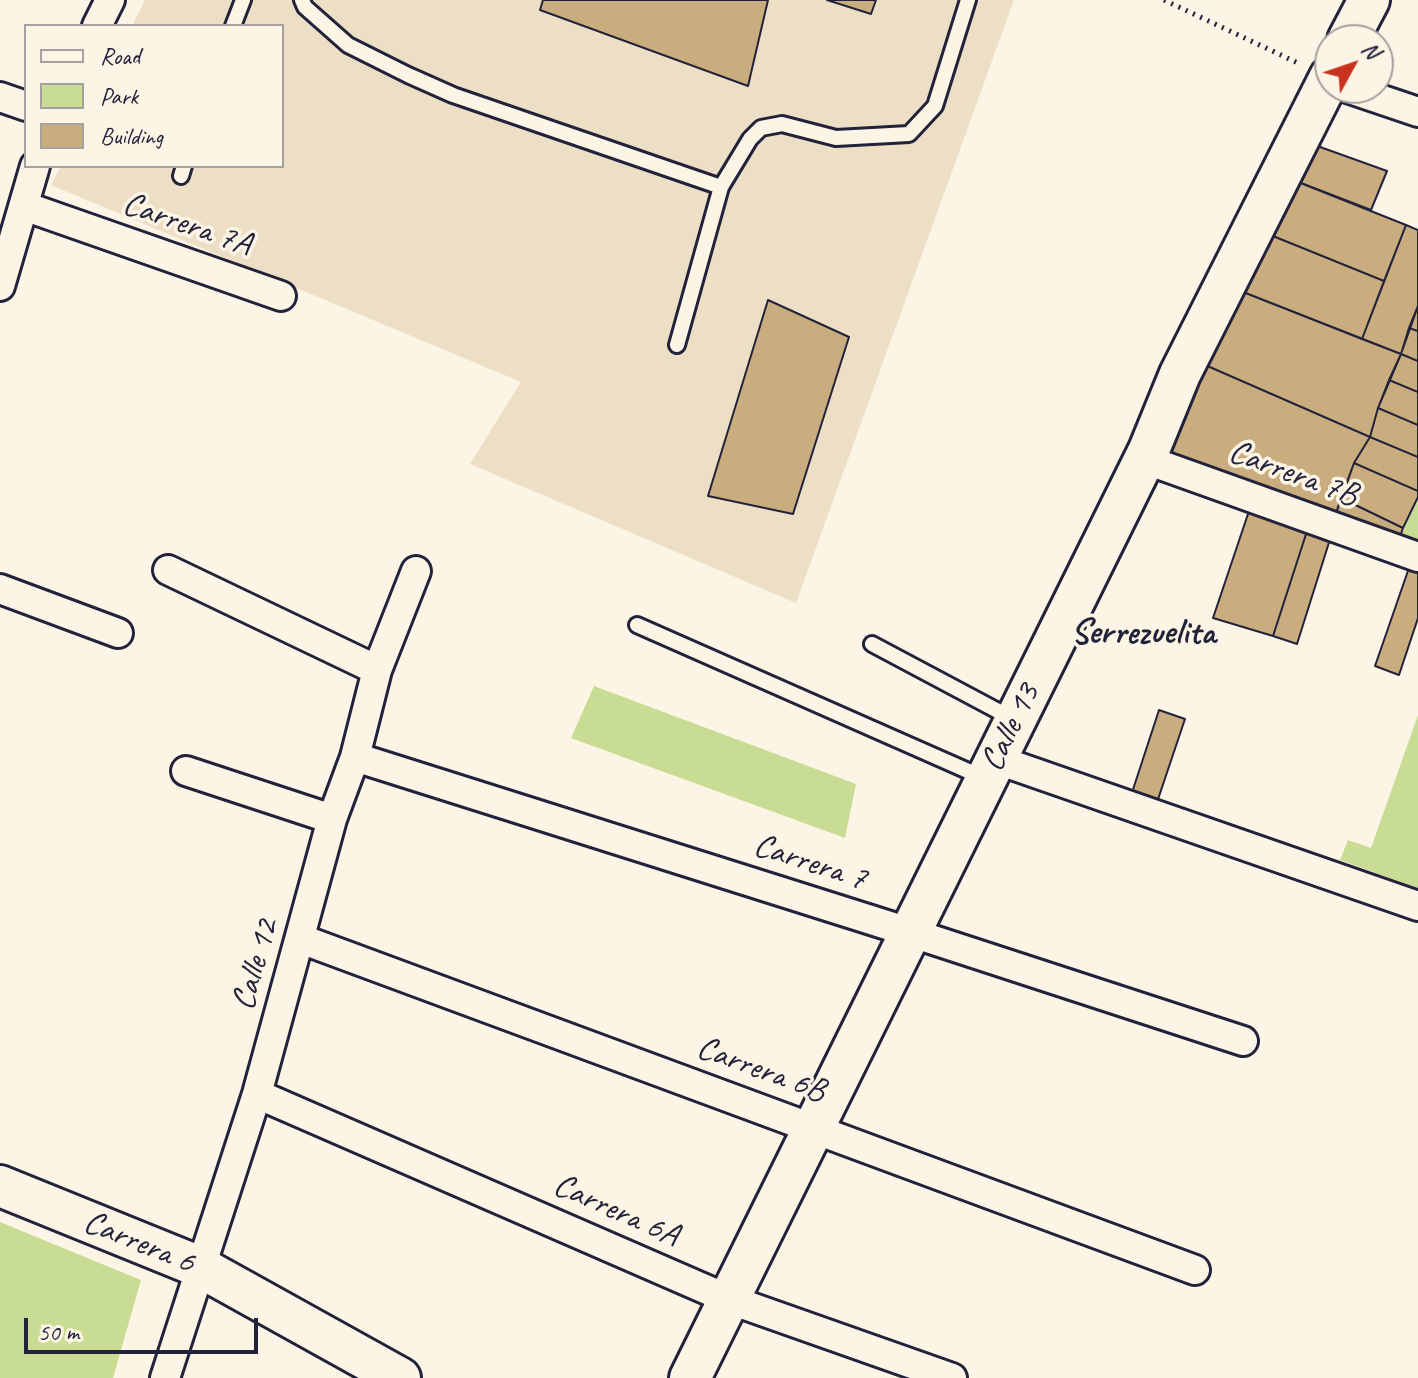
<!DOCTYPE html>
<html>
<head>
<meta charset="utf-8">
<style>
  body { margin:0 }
  #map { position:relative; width:1418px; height:1378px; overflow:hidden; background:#fcf5e5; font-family:Caveat,sans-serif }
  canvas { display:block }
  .legend { position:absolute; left:24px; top:24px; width:260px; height:144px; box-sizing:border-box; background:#fcf5e5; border:2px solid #a5a1a1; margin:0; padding:10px 14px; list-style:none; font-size:24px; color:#22223b }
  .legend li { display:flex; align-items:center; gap:16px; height:40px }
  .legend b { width:40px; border:2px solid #a5a1a1 }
  .north { position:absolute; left:1314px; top:24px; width:80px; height:80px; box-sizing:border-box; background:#fcf5e5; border:2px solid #a5a1a1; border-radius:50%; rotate:50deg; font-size:22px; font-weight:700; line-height:32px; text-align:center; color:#22223b }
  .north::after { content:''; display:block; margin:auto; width:28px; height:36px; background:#c8321e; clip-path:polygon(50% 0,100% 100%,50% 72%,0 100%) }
  .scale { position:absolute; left:24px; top:1318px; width:234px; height:36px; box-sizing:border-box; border:4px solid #22223b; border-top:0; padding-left:10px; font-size:24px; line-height:28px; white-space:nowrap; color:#22223b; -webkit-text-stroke:6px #fcf5e5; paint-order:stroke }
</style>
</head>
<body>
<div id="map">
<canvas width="1418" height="1378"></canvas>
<ul class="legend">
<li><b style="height:10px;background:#fcf5e5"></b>Road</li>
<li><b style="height:22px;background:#c8dd93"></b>Park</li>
<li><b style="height:22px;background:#caad7f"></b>Building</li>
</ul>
<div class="north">N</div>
<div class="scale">50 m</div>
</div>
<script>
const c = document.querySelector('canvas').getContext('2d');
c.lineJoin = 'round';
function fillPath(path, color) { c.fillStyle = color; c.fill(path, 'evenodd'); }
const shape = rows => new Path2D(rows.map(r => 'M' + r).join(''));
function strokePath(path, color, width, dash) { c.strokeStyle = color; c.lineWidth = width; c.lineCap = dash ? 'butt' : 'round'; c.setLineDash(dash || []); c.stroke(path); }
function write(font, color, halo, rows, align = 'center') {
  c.font = font + ' Caveat,sans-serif'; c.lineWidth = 7; c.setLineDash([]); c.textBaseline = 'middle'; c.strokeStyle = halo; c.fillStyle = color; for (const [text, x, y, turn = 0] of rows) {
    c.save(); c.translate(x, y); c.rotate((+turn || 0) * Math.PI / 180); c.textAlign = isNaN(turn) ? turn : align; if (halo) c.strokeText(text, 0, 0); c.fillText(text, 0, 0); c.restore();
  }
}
const built = shape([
  [145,0,1014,0,796,603,470,464,521,382,51,185,61,166,282,166,282,26,132,26]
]);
const green = shape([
  [1418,497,1418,551,1398,543],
  [594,686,856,784,845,838,571,738],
  [1418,715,1418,888,1340,860,1348,840,1371,848],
  [0,1222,141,1280,113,1378,0,1378]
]);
const building = shape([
  [543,0,768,0,748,86,540,10,543,0],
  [827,0,876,0,871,14,827,0],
  [1309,143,1387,171,1371,210,1288,178,1309,143],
  [1288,178,1406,225,1384,281,1263,232,1288,178],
  [1406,225,1418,230,1418,306,1401,354,1362,339,1406,225],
  [1263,232,1384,281,1362,339,1238,290,1263,232],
  [1238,290,1401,354,1378,408,1370,437,1196,361,1238,290],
  [768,300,849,337,793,514,708,496,768,300],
  [1418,306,1418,331,1409,328,1418,306],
  [1409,328,1418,331,1418,361,1401,354,1409,328],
  [1401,354,1418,361,1418,392,1389,380,1401,354],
  [1196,361,1370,437,1354,463,1333,522,1156,447,1196,361],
  [1389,380,1418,392,1418,425,1378,408,1389,380],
  [1378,408,1418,425,1418,457,1370,437,1378,408],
  [1370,437,1418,457,1418,491,1354,463,1370,437],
  [1354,463,1418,491,1418,497,1403,528,1341,498,1354,463],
  [1341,498,1403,528,1398,543,1333,522,1341,498],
  [1250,508,1309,525,1273,636,1213,618,1250,508],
  [1309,525,1332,533,1297,644,1273,636,1309,525],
  [1410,565,1418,567,1418,618,1399,675,1375,666,1410,565],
  [1159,710,1185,719,1149,826,1124,817,1159,710]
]);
const path = shape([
  [1164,0,1300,64]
]);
const lane = shape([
  [302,0,305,7,348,45,408,75,453,95,721,187],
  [233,26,243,0],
  [181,176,184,166],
  [677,345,721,187,750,139,761,128,782,124,836,138,909,134,935,106,968,0],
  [637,625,984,778],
  [872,644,1013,719]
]);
const street = shape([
  [97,26,110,0],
  [1347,88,1418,112],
  [0,97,26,106],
  [24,206,281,296],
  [0,286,35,166],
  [1144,459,1418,557],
  [168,570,377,670],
  [0,589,118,633],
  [355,757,909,932,1243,1041],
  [995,759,1418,906],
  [186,771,332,819],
  [301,939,1195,1270],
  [257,1094,728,1299,952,1378],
  [165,1378,257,1094,332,819,355,757,377,670,416,571]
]);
const secondary = shape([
  [1348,40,1369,0],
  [0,1186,200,1267,400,1378],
  [690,1378,1149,450,1180,374,1330,77]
]);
const streetNames = [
  ["Carrera 7A",187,225,19],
  ["Carrera 7B",1293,474,20],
  ["Calle 13",1011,728,-64],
  ["Carrera 7",810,863,18],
  ["Calle 12",256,965,-74],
  ["Carrera 6B",761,1070,20],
  ["Carrera 6A",616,1211,24],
  ["Carrera 6",139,1243,22]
];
const neighbourhoodNames = [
  ["Serrezuelita",1143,634]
];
fillPath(built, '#eddfc6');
fillPath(green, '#c8dd93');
fillPath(building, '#caad7f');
strokePath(building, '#22223b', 2);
strokePath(lane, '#22223b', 20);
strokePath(street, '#22223b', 34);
strokePath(secondary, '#22223b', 46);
strokePath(path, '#22223b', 5, [2, 6]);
strokePath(lane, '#fcf5e5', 14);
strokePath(street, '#fcf5e5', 28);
strokePath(secondary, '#fcf5e5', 40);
write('34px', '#22223b', '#fcf5e5', streetNames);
write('bold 36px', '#22223b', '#fcf5e5', neighbourhoodNames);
</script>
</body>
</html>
